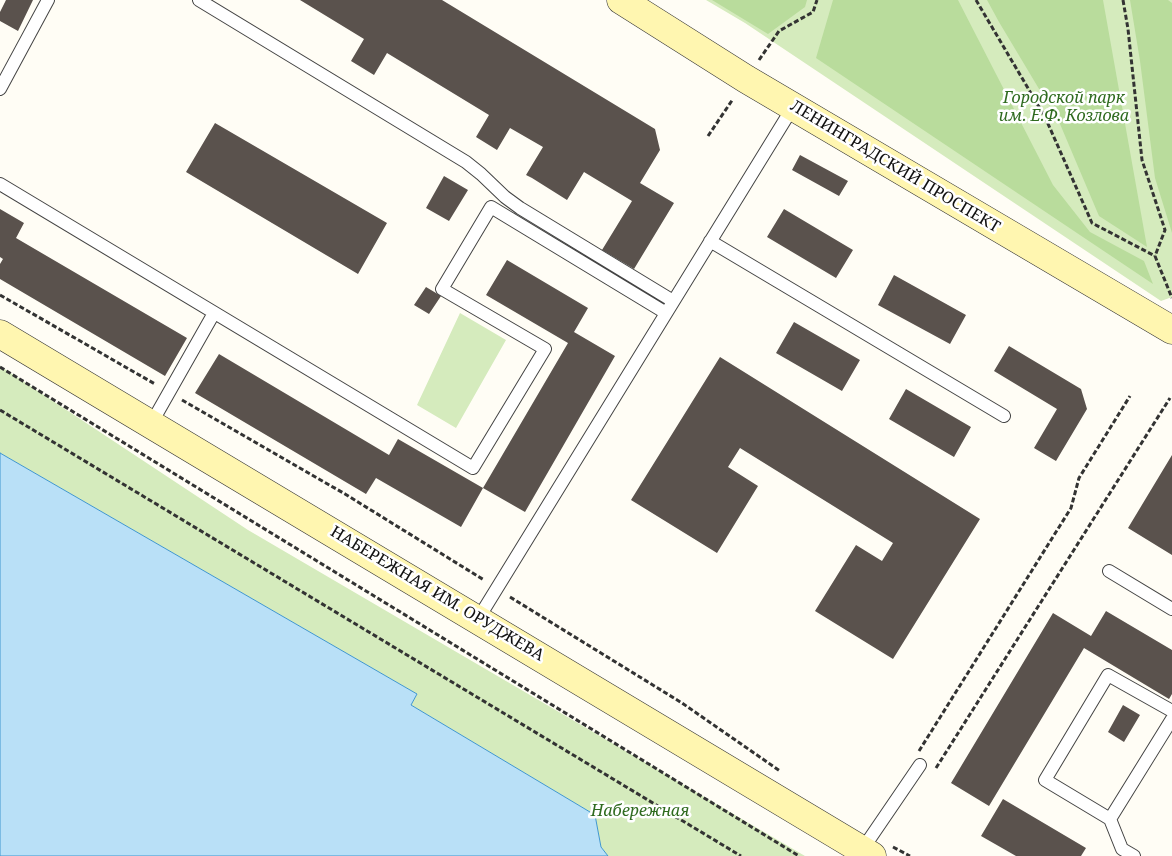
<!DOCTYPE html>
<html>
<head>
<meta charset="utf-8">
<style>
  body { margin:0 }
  canvas { display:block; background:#fffdf5 }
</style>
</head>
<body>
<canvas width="1172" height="856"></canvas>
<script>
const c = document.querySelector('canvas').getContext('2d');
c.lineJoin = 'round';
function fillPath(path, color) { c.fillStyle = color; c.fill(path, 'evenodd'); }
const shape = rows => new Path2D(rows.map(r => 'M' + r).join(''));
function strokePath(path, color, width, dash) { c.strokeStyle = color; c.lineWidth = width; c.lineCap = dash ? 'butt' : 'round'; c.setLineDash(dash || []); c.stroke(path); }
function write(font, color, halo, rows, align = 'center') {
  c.font = font + ' "Noto Serif",serif'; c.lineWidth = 5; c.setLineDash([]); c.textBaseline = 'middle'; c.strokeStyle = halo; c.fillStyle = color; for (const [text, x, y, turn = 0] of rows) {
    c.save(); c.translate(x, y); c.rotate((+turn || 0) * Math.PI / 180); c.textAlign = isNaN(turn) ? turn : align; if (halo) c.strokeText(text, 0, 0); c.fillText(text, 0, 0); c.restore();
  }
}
const green = shape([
  [706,0,1172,0,1172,297,1161,301,745,23],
  [460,313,506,340,456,428,417,405],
  [0,366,248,530,805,856,608,856,601,847,595,815,411,705,417,694,0,453]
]);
const forest = shape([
  [712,0,807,0,805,7,768,34],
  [833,0,958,0,1053,185,1090,232,1144,261,1153,284,816,58],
  [987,0,1103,0,1147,247,1099,216,1060,124,999,22],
  [1130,0,1168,0,1172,3,1172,233,1155,178,1140,61]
]);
const water = shape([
  [0,453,417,694,411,705,595,815,601,847,608,856,0,856,0,453]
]);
const building = shape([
  [6,0,33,0,18,31,0,21,0,12],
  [300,0,442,0,655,129,660,150,640,183,674,203,634,269,602,250,632,201,584,172,567,200,532,178,526,175,543,147,510,128,497,150,476,137,489,115,387,53,374,75,351,61,364,39],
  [215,123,387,223,358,274,186,172],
  [800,155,848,181,839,196,792,170],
  [444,176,468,190,449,221,426,208],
  [0,209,24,223,16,238,187,338,165,376,0,279,0,264,3,259,0,257],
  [784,209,853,250,836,278,767,237],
  [507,260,588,308,574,332,615,356,525,512,483,488,568,343,486,295],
  [894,275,966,315,950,344,878,305],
  [426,287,441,296,429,314,414,305],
  [794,322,860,360,842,391,776,353],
  [1009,346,1081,389,1087,409,1056,461,1034,448,1057,409,994,371],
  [219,354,389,455,398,439,483,488,461,527,376,478,366,494,195,393],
  [720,357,980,519,893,659,815,611,856,545,882,561,893,543,740,448,728,467,758,486,717,553,631,500],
  [906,389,971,427,954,457,889,419],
  [1172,455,1172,555,1128,528],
  [1106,611,1172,650,1172,694,1169,699,1084,648,989,806,951,783,1053,613,1091,636],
  [1123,705,1140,715,1124,742,1108,732],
  [1003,799,1086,848,1081,856,1016,856,981,836]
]);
const path = shape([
  [976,0,1045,117,1092,223,1155,256],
  [1123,0,1128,29,1142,160,1165,230,1155,256,1172,298],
  [759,60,779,31,813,12,817,0],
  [708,136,733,99],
  [0,295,155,384],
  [0,367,799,856],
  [182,400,345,494,484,580],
  [0,410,741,856],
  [510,597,682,703,780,771],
  [919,751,1071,508,1079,478,1130,396],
  [936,768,1170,398],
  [893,847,910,856]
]);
const lane = shape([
  [199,0,466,162,481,174,505,197,520,208,673,301],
  [0,89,48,0],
  [0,184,473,468,545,349,442,289,491,207,666,313],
  [710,241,1004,416],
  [151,424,214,313],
  [1109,571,1172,609],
  [478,619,793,107],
  [1110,819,1172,719],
  [862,850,920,765],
  [1134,856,1122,849,1110,819,1045,780,1108,675,1172,711]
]);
const secondary = shape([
  [621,0,746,79,1172,330],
  [0,334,872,856]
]);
const parkNames = [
  ["Городской парк",1064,98],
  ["им. Е.Ф. Козлова",1064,116],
  ["Набережная",640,811]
];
const streetNames = [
  ["ЛЕНИНГРАДСКИЙ ПРОСПЕКТ",895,167,31],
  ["НАБЕРЕЖНАЯ ИМ. ОРУДЖЕВА",437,594,31]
];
fillPath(green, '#d5ebbd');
fillPath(forest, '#b9dc9c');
fillPath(water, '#b9e0f7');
strokePath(water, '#3f96cf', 1);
fillPath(building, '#5a524d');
strokePath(lane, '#444', 14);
strokePath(secondary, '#333', 29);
strokePath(path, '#333', 3, [5, 2.5]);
strokePath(lane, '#fff', 12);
strokePath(secondary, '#fff6b0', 28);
write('italic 16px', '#2f6b1f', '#fff', parkNames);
write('16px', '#111', '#fff', streetNames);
</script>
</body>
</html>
